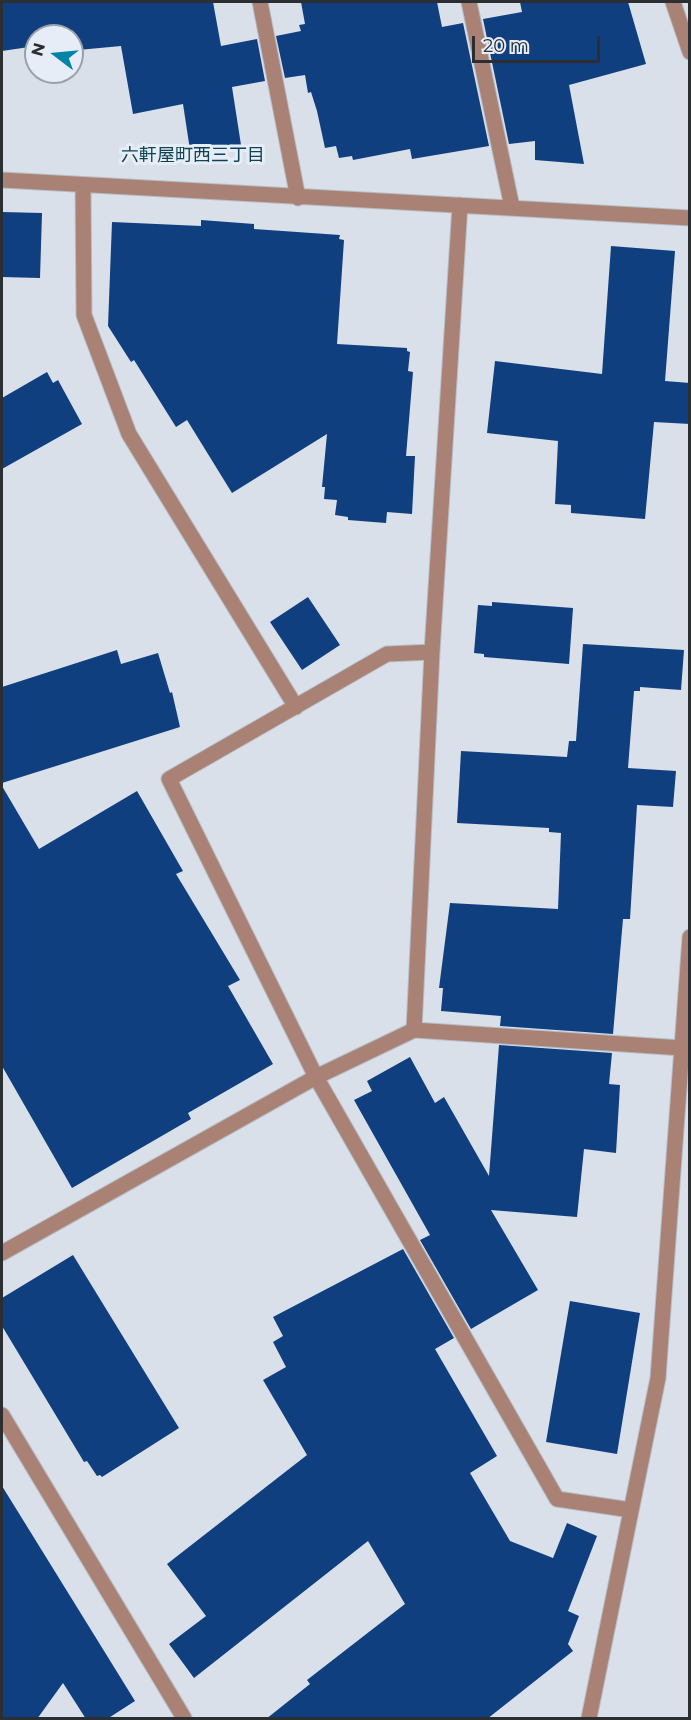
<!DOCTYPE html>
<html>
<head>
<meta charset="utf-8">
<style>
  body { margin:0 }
  #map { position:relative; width:691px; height:1720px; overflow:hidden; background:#d9e0ea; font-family:Montserrat,sans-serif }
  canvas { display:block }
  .frame { position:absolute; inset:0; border:3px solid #2c2f32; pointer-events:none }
  .north { position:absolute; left:24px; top:24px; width:60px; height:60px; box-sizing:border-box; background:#e7edf7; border:2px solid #9ca1a8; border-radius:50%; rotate:286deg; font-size:16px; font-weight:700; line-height:24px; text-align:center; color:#2c2f32 }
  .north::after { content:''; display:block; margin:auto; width:21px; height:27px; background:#0485a8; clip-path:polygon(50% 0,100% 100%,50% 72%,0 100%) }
  .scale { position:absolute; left:472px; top:36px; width:128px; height:27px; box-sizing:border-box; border:3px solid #2c2f32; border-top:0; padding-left:8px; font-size:18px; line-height:21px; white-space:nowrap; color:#2c2f32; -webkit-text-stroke:4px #e7edf7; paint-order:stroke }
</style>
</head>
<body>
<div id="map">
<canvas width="691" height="1720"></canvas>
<div class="frame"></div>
<div class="north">N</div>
<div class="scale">20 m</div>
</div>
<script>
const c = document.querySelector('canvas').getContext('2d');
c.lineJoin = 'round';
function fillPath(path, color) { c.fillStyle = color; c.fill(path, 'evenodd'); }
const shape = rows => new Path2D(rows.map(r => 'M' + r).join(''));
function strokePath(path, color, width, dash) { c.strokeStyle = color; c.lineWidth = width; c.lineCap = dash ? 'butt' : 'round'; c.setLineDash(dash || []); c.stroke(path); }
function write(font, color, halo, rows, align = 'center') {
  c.font = font + ' Montserrat,"Noto Sans JP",sans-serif'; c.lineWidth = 6; c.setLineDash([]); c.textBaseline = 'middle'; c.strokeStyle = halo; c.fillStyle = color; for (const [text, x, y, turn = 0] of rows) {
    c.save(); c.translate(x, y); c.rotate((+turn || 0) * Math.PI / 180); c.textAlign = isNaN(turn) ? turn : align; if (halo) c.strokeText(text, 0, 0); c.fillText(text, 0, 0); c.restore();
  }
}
const building = shape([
  [2,2,213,2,221,46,257,39,265,81,232,87,241,145,202,151,201,148,190,150,183,104,133,114,121,46,78,50,77,39,72,40,72,36,36,36,36,46,2,51],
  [301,2,437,2,442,27,463,23,489,146,412,159,410,149,353,160,352,156,339,158,336,146,325,148,317,111,311,92,308,93,305,75,285,78,276,36,301,31,299,25,305,24],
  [520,2,628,2,646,64,569,85,584,164,535,160,535,141,509,144,483,19,522,12],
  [2,212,42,213,40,278,2,277],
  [201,220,254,224,254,229,340,235,339,239,344,240,337,344,407,348,407,351,410,352,408,371,413,372,406,456,415,456,412,514,387,512,386,523,348,520,348,517,335,515,337,500,324,499,325,487,322,487,327,434,232,493,187,420,176,427,134,360,131,362,108,326,112,222,201,226],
  [611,246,675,251,665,381,690,383,690,424,654,422,645,519,571,513,571,505,555,504,558,441,487,433,495,361,602,374],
  [47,372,53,383,58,380,82,424,2,469,2,398],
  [308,597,340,645,302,670,270,622],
  [492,602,573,608,569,664,484,657,484,654,474,653,478,605,492,606],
  [583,644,684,650,681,690,640,687,640,691,634,691,628,768,676,771,673,807,637,805,630,919,623,919,613,1034,500,1026,501,1016,441,1011,443,988,439,988,450,903,558,909,561,833,549,832,549,828,457,823,461,751,567,757,569,741,576,741],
  [117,650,121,664,158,653,170,693,172,692,180,727,2,783,2,687],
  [2,786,39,849,137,791,183,871,176,874,240,980,228,986,273,1064,188,1113,191,1119,72,1188,2,1066],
  [499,1045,612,1053,609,1084,620,1085,616,1153,584,1149,577,1217,491,1210,538,1290,471,1329,420,1240,430,1235,354,1100,372,1091,367,1081,410,1057,435,1103,444,1097,489,1176],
  [403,1249,454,1338,435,1349,497,1456,470,1473,510,1541,553,1558,567,1523,597,1536,568,1611,579,1616,568,1644,573,1651,487,1719,266,1719,310,1684,307,1680,405,1604,368,1541,194,1678,169,1644,206,1616,167,1564,307,1455,263,1380,286,1367,273,1342,283,1336,273,1317],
  [73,1255,179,1428,102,1477,100,1475,97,1476,87,1461,84,1462,2,1326,2,1298],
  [570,1301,640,1313,617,1454,546,1442],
  [2,1486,135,1701,107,1719,86,1719,63,1683,37,1719,2,1719]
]);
const minor = shape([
  [260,2,298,198],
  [469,2,512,207],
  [673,2,690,52],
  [2,180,690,218],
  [83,186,84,315,129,434,296,707],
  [432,652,387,654,169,779,316,1077,557,1499,631,1510],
  [414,1030,432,652,460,205],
  [2,1253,316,1077,414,1030,682,1048],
  [2,1415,184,1718],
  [589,1718,658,1378,690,937]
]);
const neighbourhoodNames = [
  ["六軒屋町西三丁目",193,156]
];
fillPath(building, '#0f3f7f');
strokePath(minor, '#b6bdc5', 17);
strokePath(minor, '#aa8275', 15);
write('18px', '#0f4354', '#e7edf7', neighbourhoodNames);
</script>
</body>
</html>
